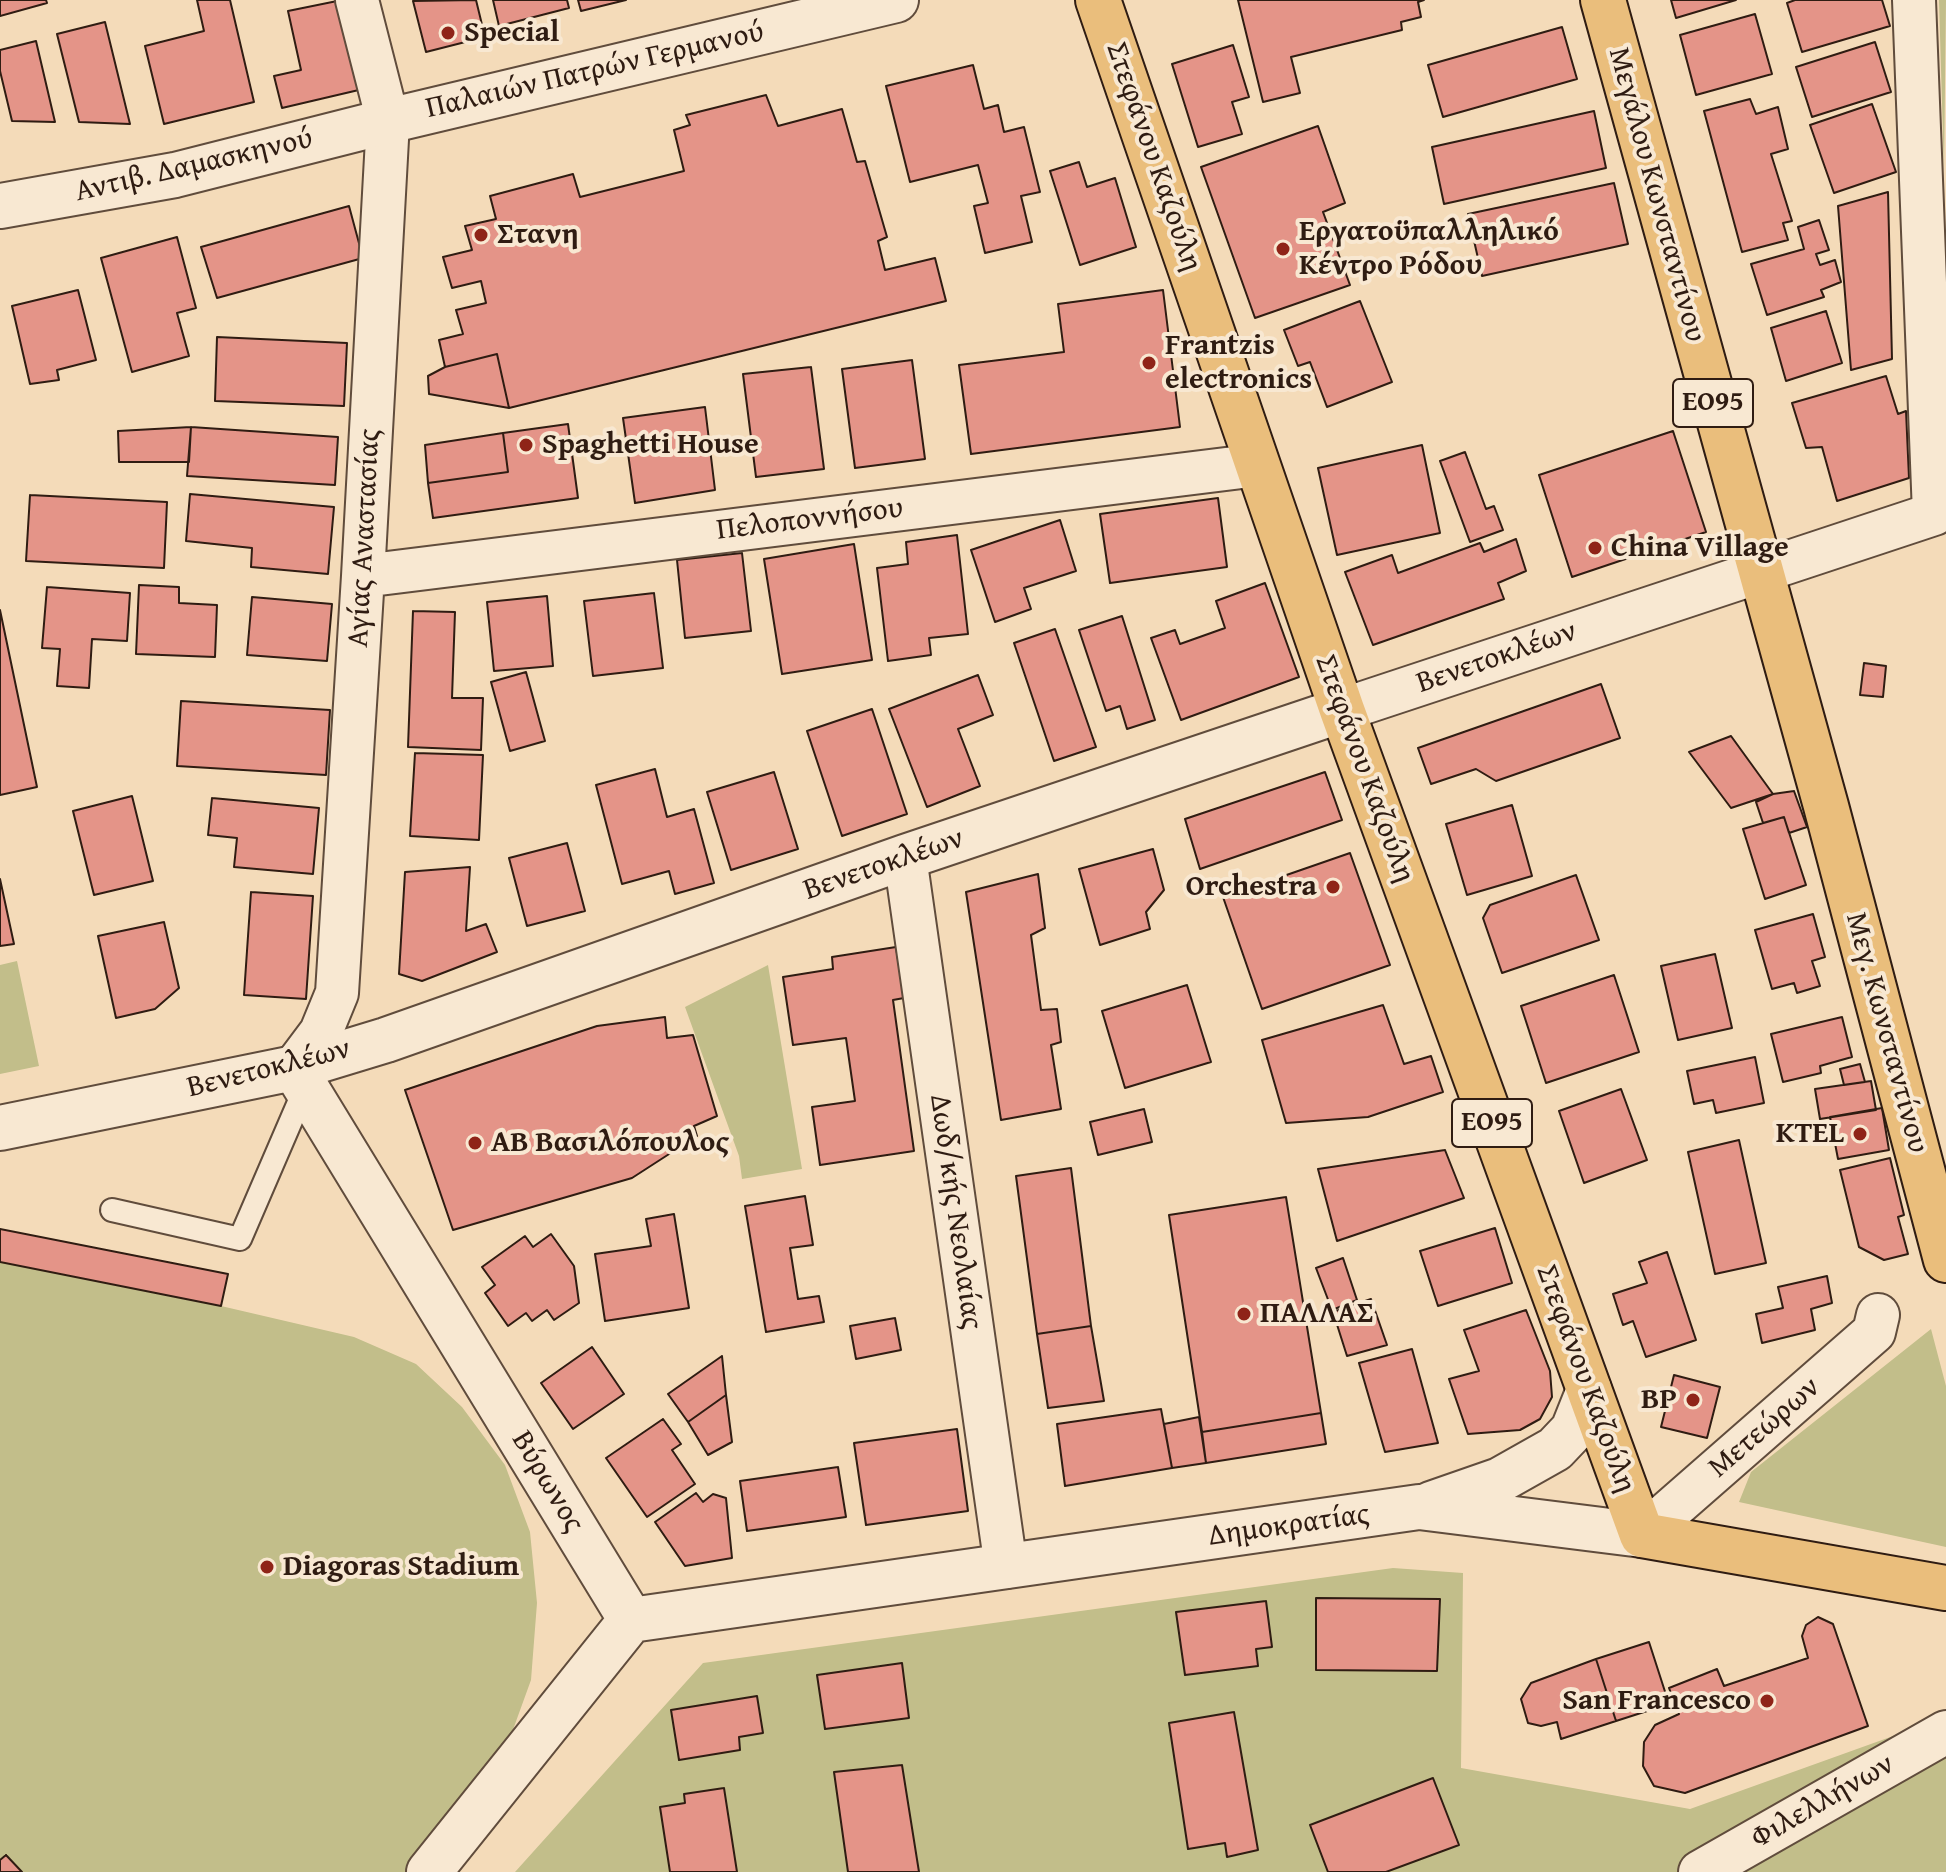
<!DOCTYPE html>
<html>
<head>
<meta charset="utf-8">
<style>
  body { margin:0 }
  canvas { display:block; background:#f4dbb9 }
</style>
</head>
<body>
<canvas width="1946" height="1872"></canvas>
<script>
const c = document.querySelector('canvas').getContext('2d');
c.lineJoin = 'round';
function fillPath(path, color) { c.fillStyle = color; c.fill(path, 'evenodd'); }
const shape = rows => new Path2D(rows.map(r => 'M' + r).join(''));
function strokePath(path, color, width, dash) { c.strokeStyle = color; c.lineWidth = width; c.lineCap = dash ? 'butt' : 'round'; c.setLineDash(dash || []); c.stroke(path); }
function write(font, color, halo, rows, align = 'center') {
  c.font = font + ' "Gentium Book Plus",serif'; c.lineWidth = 8; c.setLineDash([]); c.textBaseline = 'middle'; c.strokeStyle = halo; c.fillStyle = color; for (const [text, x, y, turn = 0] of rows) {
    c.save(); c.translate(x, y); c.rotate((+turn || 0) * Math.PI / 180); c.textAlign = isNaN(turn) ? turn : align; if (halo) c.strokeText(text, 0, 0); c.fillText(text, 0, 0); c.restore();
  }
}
const green = shape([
  [1939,0,1946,0,1944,172],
  [17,961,39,1066,0,1074,0,965],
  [768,965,802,1169,742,1179,739,1156,685,1007],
  [0,1229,221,1306,354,1337,416,1364,462,1407,505,1465,530,1532,537,1603,531,1680,502,1760,413,1872,22,1872,6,1855,0,1860],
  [1931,1329,1946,1386,1946,1547,1739,1502,1751,1472],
  [1393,1568,1463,1573,1461,1768,1690,1809,1946,1717,1946,1872,515,1872,703,1663]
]);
const building = shape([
  [0,0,46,0,47,3,0,16,0,0],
  [197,0,230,0,254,102,164,124,145,46,204,31,197,0],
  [342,0,363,89,282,108,274,76,301,70,288,11,342,0],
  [476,0,485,37,426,52,413,1,476,0],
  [493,0,567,0,569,8,499,26,493,0],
  [578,0,626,0,581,11,578,0],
  [1238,0,1424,0,1418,2,1421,17,1401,22,1402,30,1291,57,1300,93,1263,102,1238,0],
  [1671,0,1736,0,1676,18,1671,0],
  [1795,0,1882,0,1890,26,1802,52,1787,3,1795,0],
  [1755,14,1772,74,1696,95,1680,35,1755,14],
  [105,22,130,124,79,122,57,34,105,22],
  [1562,27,1577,79,1443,117,1428,65,1562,27],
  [36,41,55,122,12,121,0,71,0,50,36,41],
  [1875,42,1891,92,1812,117,1796,67,1875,42],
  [1233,45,1249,97,1232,102,1242,134,1198,147,1172,64,1233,45],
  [973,65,984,109,998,105,1004,132,1024,127,1040,192,1021,196,1032,242,985,253,974,206,988,203,978,165,910,182,886,86,973,65],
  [766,95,778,126,842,109,857,162,865,161,887,237,878,241,885,270,935,258,946,301,509,408,497,354,445,367,439,340,463,334,456,310,486,303,481,281,452,288,443,257,472,250,465,226,496,219,490,196,573,174,580,197,684,171,674,130,690,125,686,115,766,95],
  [1750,99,1756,114,1778,107,1788,149,1771,154,1792,221,1783,223,1788,240,1742,252,1704,111,1750,99],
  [1872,104,1896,172,1834,193,1810,125,1872,104],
  [1594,111,1606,168,1444,204,1432,147,1594,111],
  [1318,126,1345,203,1323,212,1350,285,1255,318,1201,167,1318,126],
  [1079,162,1087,187,1115,178,1136,247,1080,265,1050,171,1079,162],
  [1614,183,1628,244,1482,276,1468,214,1614,183],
  [1888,192,1892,359,1851,370,1838,206,1888,192],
  [349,206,363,258,217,298,201,247,349,206],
  [1819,220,1829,250,1816,254,1820,265,1835,260,1841,282,1821,290,1824,297,1767,315,1751,264,1804,249,1798,227,1819,220],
  [177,237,196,308,177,313,189,356,132,372,101,258,177,237],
  [78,290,96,360,57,370,59,380,30,384,12,306,78,290],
  [1163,290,1180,427,971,454,959,365,1064,352,1058,304,1163,290],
  [1360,301,1392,382,1327,407,1310,362,1298,366,1284,330,1360,301],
  [1826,311,1842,363,1786,381,1771,328,1826,311],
  [217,337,347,343,344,406,215,401,217,337],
  [497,354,509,408,429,394,428,376,445,367,497,354],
  [912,360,925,459,855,468,842,369,912,360],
  [811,367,824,469,756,477,743,374,811,367],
  [1886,376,1898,414,1906,411,1909,478,1837,501,1822,447,1806,448,1792,403,1886,376],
  [705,407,715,490,635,503,623,418,705,407],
  [568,424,578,498,433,518,428,483,508,472,503,433,568,424],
  [191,427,338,437,335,485,187,476,191,427],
  [191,427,189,462,119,462,118,431,191,427],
  [1673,431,1706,532,1572,577,1539,475,1673,431],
  [503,433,508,472,428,483,425,445,503,433],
  [1422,445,1440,533,1337,555,1318,468,1422,445],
  [1465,452,1486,509,1494,506,1503,530,1470,542,1440,461,1465,452],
  [190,494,334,507,328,574,251,567,252,548,186,541,190,494],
  [30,495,167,502,164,568,26,561,30,495],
  [1218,498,1227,567,1110,583,1100,514,1218,498],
  [1060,520,1076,571,1024,588,1031,609,995,622,971,550,1060,520],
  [957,535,968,634,929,638,931,655,888,661,877,568,908,564,906,542,957,535],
  [1516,539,1526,571,1498,583,1504,599,1373,645,1345,572,1392,555,1398,573,1480,543,1484,552,1516,539],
  [854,544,872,660,782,674,764,559,854,544],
  [742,553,751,631,685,638,677,560,742,553],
  [1265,583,1299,677,1181,720,1151,638,1175,630,1180,644,1225,628,1216,601,1265,583],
  [139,585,179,587,179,603,217,605,215,657,136,654,139,585],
  [47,587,130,593,127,641,92,639,89,688,57,686,60,649,42,648,47,587],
  [654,593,663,668,593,676,584,601,654,593],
  [547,596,553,666,494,671,487,602,547,596],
  [252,597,332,604,327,661,247,655,252,597],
  [0,610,37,787,0,795,0,610],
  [413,611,455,612,452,698,483,698,481,750,408,747,413,611],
  [1122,616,1155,720,1127,729,1120,706,1106,711,1079,630,1122,616],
  [1055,629,1096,747,1054,761,1014,643,1055,629],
  [1864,663,1886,666,1883,697,1860,695,1864,663],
  [526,672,545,741,510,751,491,682,526,672],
  [978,675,993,715,958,729,980,786,927,807,889,709,978,675],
  [1601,684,1620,738,1496,781,1476,769,1431,784,1418,748,1601,684],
  [181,701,330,710,326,775,177,766,181,701],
  [872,709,907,814,842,836,807,731,872,709],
  [1731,736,1773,794,1731,808,1689,752,1731,736],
  [415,753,483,755,479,840,410,836,415,753],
  [655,769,667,817,694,809,714,883,675,894,669,871,622,884,596,785,655,769],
  [774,772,798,849,731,870,707,792,774,772],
  [1325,772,1342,820,1200,869,1185,819,1325,772],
  [1794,791,1807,827,1789,833,1784,817,1763,823,1756,802,1773,794,1794,791],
  [132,796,153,881,94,895,73,811,132,796],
  [212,798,319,808,313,874,234,867,237,838,208,835,212,798],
  [1512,805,1532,876,1467,895,1446,824,1512,805],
  [1784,817,1806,885,1765,899,1743,829,1784,817],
  [567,843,585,911,527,926,509,858,567,843],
  [1153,849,1164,890,1146,912,1150,929,1100,945,1079,869,1153,849],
  [1350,853,1390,965,1262,1009,1223,897,1350,853],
  [470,867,466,931,486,924,497,952,422,981,399,974,405,872,470,867],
  [1038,874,1045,928,1031,935,1041,1010,1057,1009,1061,1042,1051,1045,1061,1109,1001,1120,966,892,1038,874],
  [1576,875,1599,940,1502,973,1483,918,1490,905,1576,875],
  [0,879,14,944,0,946,0,879],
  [251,892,313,896,306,999,244,995,251,892],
  [1813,914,1825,957,1812,961,1820,986,1797,993,1794,983,1772,989,1755,930,1813,914],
  [164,922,179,988,155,1009,116,1018,98,936,164,922],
  [896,947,904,998,893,1000,914,1151,820,1165,812,1107,855,1101,846,1038,793,1045,783,977,833,969,832,957,896,947],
  [1715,954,1732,1028,1678,1040,1661,966,1715,954],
  [1614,975,1639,1052,1546,1083,1521,1006,1614,975],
  [1187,985,1211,1062,1125,1088,1102,1011,1187,985],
  [1383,1005,1404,1064,1431,1056,1443,1092,1368,1117,1286,1123,1262,1040,1383,1005],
  [665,1017,667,1038,693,1035,717,1116,694,1126,697,1136,632,1178,453,1230,405,1090,597,1026,665,1017],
  [1842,1017,1852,1057,1820,1066,1821,1073,1783,1082,1771,1034,1842,1017],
  [1755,1057,1764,1103,1716,1113,1713,1100,1694,1104,1687,1071,1755,1057],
  [1860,1064,1865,1082,1844,1085,1840,1069,1860,1064],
  [1871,1081,1876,1110,1820,1119,1815,1089,1871,1081],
  [1621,1089,1647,1160,1584,1183,1559,1111,1621,1089],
  [1882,1108,1889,1150,1838,1159,1830,1117,1882,1108],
  [1144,1109,1152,1142,1098,1155,1090,1122,1144,1109],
  [1739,1140,1766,1263,1715,1274,1688,1152,1739,1140],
  [1445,1150,1464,1198,1337,1241,1318,1169,1445,1150],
  [1890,1158,1904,1215,1898,1217,1908,1254,1884,1260,1859,1247,1840,1170,1890,1158],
  [1071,1168,1091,1326,1037,1334,1016,1176,1071,1168],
  [805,1196,813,1245,790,1248,798,1299,819,1296,824,1322,766,1332,745,1206,805,1196],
  [1286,1197,1321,1413,1202,1432,1169,1215,1286,1197],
  [674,1214,689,1308,605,1321,595,1254,651,1246,646,1219,674,1214],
  [1495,1228,1512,1283,1438,1306,1420,1251,1495,1228],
  [0,1229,228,1274,221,1306,0,1262,0,1229],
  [551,1234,574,1266,579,1303,554,1320,547,1310,532,1321,526,1313,508,1326,485,1293,495,1285,482,1267,525,1236,533,1247,551,1234],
  [1667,1252,1696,1340,1646,1357,1633,1321,1623,1325,1613,1294,1647,1283,1639,1262,1667,1252],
  [1343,1258,1357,1300,1332,1310,1316,1268,1343,1258],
  [1827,1276,1832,1303,1811,1309,1815,1330,1762,1343,1756,1314,1783,1308,1778,1287,1827,1276],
  [1371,1299,1387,1345,1347,1356,1333,1312,1371,1299],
  [1526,1310,1550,1371,1552,1397,1540,1419,1520,1430,1468,1434,1449,1379,1479,1371,1464,1330,1526,1310],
  [895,1318,901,1350,856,1359,850,1326,895,1318],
  [1091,1326,1104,1401,1048,1408,1037,1334,1091,1326],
  [592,1347,624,1394,573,1429,541,1383,592,1347],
  [1412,1349,1438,1443,1385,1452,1359,1363,1412,1349],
  [722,1356,726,1395,688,1422,668,1394,722,1356],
  [1674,1375,1720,1387,1707,1438,1661,1427,1674,1375],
  [726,1395,732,1442,708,1455,688,1422,726,1395],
  [1161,1409,1172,1468,1065,1486,1057,1424,1161,1409],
  [1321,1413,1326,1444,1206,1463,1202,1432,1321,1413],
  [1199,1417,1206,1463,1172,1468,1164,1424,1199,1417],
  [663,1419,681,1444,672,1450,695,1484,647,1517,606,1458,663,1419],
  [957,1429,968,1511,866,1525,854,1443,957,1429],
  [838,1467,846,1517,747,1531,740,1481,838,1467],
  [696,1493,703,1502,713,1494,726,1498,732,1558,685,1566,655,1522,696,1493],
  [1316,1598,1440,1599,1437,1671,1316,1670,1316,1598],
  [1266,1601,1272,1647,1256,1649,1258,1666,1185,1675,1176,1612,1266,1601],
  [1818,1617,1833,1624,1868,1726,1685,1793,1654,1786,1643,1766,1644,1742,1655,1725,1679,1714,1669,1688,1717,1669,1724,1686,1808,1658,1802,1636,1806,1625,1818,1617],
  [1649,1642,1669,1704,1616,1721,1596,1659,1649,1642],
  [1596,1659,1616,1721,1561,1739,1557,1722,1541,1726,1528,1723,1521,1699,1531,1683,1596,1659],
  [902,1663,909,1718,825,1729,817,1675,902,1663],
  [757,1696,763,1733,739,1737,740,1750,679,1760,671,1710,757,1696],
  [1234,1712,1258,1850,1227,1857,1225,1843,1188,1849,1169,1723,1234,1712],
  [902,1765,919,1872,848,1872,834,1772,902,1765],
  [1433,1778,1459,1845,1386,1872,1328,1872,1310,1825,1433,1778],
  [724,1788,737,1872,670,1872,660,1807,685,1803,684,1794,724,1788],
  [6,1855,22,1872,0,1872,0,1860,6,1855]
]);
const service = shape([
  [112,1210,240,1239,306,1086]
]);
const minor = shape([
  [363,576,1258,465],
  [1342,710,1934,514,1914,0],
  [905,857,1006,1567],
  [294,1068,321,1032,337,993,363,576,388,121,357,0],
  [1642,1535,1874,1332,1878,1315],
  [1700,1872,1946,1732]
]);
const tertiary = shape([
  [0,206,175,175,388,121,896,0],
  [294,1068,631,1620],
  [0,1128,294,1068,386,1040,905,857,1342,710],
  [1431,1504,1500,1480,1555,1449,1573,1430,1589,1390],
  [631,1620,1419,1507,1642,1535],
  [429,1872,631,1620]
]);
const primary = shape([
  [1098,0,1342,710,1642,1535,1946,1588],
  [1603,0,1826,806,1946,1260]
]);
const markers = [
  [448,33,8,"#8f2418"],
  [481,235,8,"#8f2418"],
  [1283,249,8,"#8f2418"],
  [1149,363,8,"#8f2418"],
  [526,445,8,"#8f2418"],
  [1595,548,8,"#8f2418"],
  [1333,887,8,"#8f2418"],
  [1860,1134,8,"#8f2418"],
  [475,1143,8,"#8f2418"],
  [1244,1314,8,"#8f2418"],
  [1693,1400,8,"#8f2418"],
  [267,1567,8,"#8f2418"],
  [1767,1701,8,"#8f2418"]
];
const shields = [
  [1713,403,80],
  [1492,1123,80]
];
const shieldNames = [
  ["ΕΟ95",1713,403],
  ["ΕΟ95",1492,1123]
];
const poiNames = [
  ["Special",464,33],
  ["Εργατοϋπαλληλικό",1299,232],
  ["Κέντρο Ρόδου",1299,266],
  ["Στανη",497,235],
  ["Frantzis",1165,346],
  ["electronics",1165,380],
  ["Spaghetti House",542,445],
  ["China Village",1611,548],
  ["Orchestra",1317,887,"right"],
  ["KTEL",1844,1134,"right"],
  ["AB Βασιλόπουλος",491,1143],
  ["ΠΑΛΛΑΣ",1260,1314],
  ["BP",1677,1400,"right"],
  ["Diagoras Stadium",283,1567],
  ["San Francesco",1751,1701,"right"]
];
const streetNames = [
  ["Παλαιών Πατρών Γερμανού",595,71,-13],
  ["Στεφάνου Καζούλη",1153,157,71],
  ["Αντιβ. Δαμασκηνού",194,166,-13],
  ["Μεγάλου Κωνσταντίνου",1656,195,75],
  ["Πελοποννήσου",810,520,-7],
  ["Αγίας Αναστασίας",365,538,-87],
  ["Βενετοκλέων",1497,658,-19],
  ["Στεφάνου Καζούλη",1364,769,70],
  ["Βενετοκλέων",884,865,-19],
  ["Μεγ. Κωνσταντίνου",1886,1033,75],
  ["Βενετοκλέων",269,1069,-14],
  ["Δωδ/κής Νεολαίας",955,1212,82],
  ["Στεφάνου Καζούλη",1585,1379,70],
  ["Μετεώρων",1765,1428,-41],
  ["Βύρωνος",547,1482,59],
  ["Δημοκρατίας",1289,1526,-8],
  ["Φιλελλήνων",1823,1802,-30]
];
fillPath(green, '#c2be8a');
fillPath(building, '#e49488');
strokePath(building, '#2f1c12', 2);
strokePath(service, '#604c3c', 26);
strokePath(minor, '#604c3c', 46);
strokePath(tertiary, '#604c3c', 48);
strokePath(primary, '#2f1c12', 48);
strokePath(service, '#f8e8d2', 22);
strokePath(minor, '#f8e8d2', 42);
strokePath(tertiary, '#f8e8d2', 44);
strokePath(primary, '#eabe7c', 44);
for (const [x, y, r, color] of markers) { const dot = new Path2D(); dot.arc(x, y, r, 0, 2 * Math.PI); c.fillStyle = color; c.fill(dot); strokePath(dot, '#f8e8d2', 3); }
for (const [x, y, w] of shields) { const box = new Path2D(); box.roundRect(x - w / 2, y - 24, w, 48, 6); c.fillStyle = '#f8e8d2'; c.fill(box); strokePath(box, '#2f1c12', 2); }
write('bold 28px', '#2f1c12', null, shieldNames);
write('bold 30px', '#2f1c12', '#f8e8d2', poiNames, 'left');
write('30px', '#2f1c12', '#f8e8d2', streetNames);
</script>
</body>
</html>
